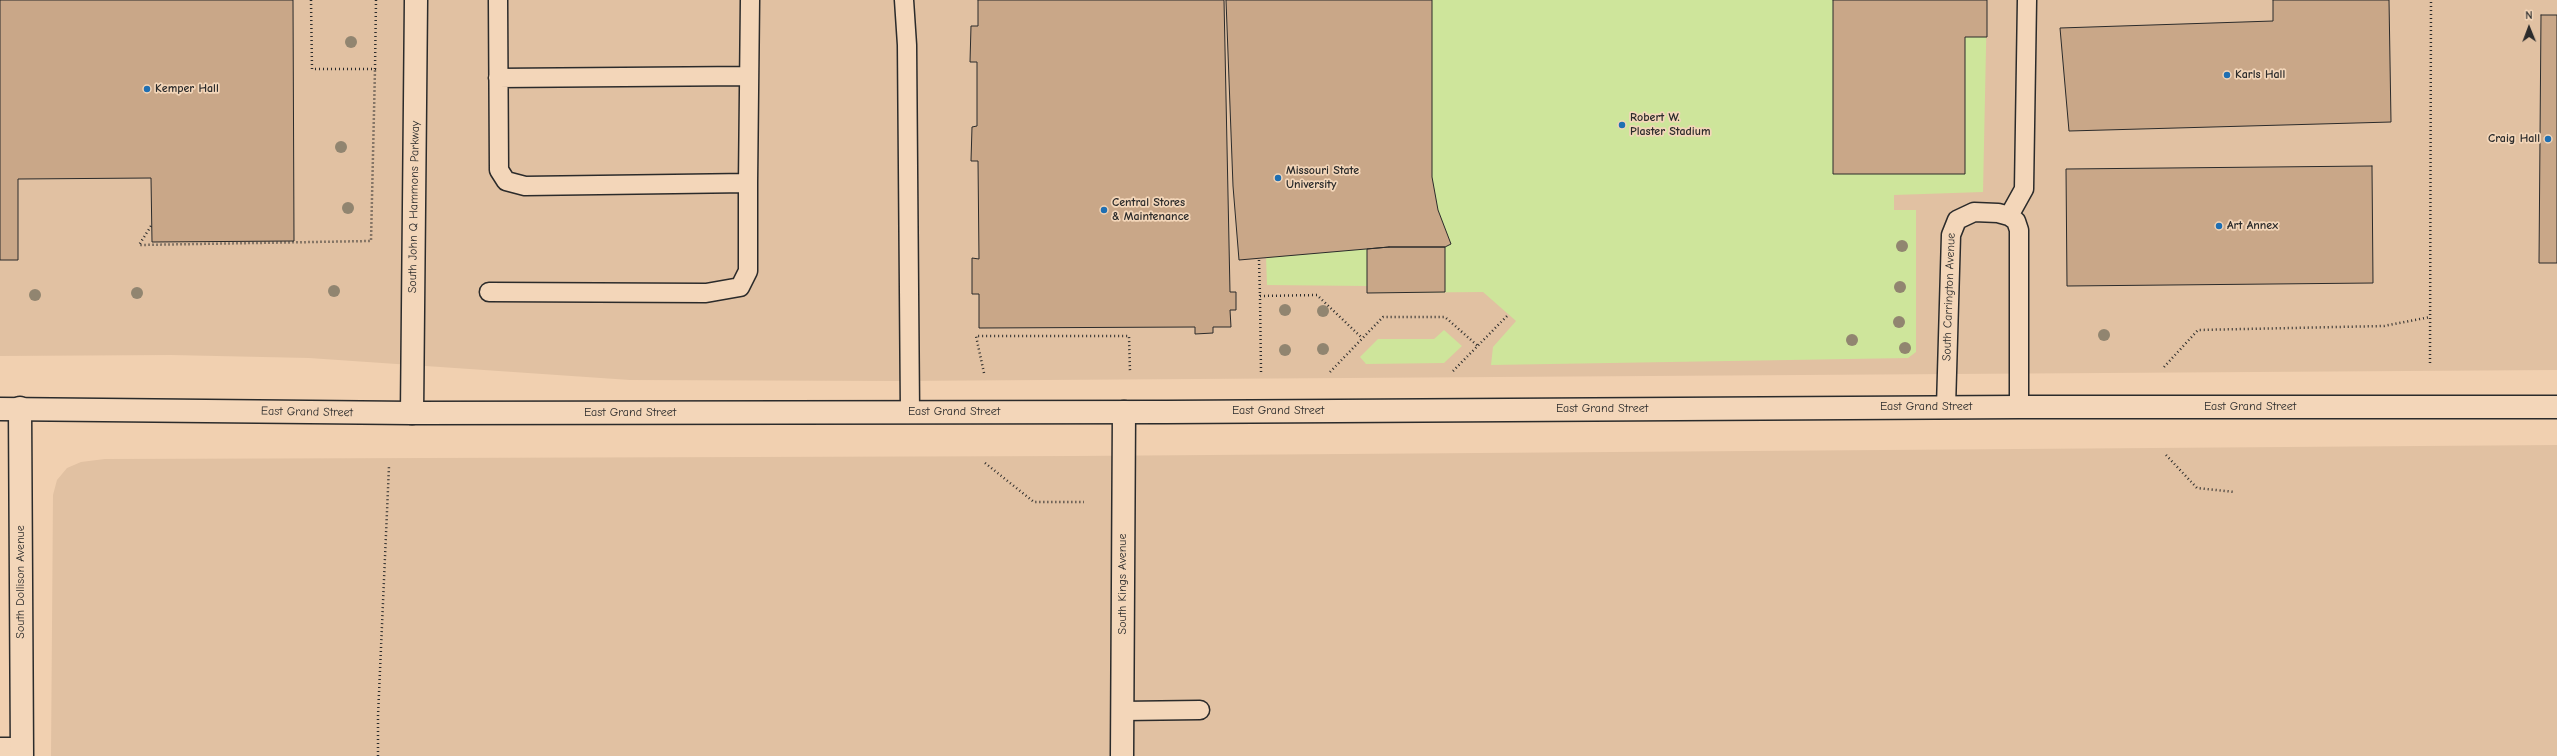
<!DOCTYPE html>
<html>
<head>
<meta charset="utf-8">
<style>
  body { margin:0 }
  #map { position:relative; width:2557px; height:756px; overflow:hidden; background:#f1d0b0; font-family:"Comic Neue",sans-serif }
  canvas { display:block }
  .north { position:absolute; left:2509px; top:8px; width:40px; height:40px; -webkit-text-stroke:3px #f3d6b9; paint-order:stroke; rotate:359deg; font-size:11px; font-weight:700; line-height:16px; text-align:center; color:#2b2b2b }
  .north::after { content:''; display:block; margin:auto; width:14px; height:18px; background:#2b2b2b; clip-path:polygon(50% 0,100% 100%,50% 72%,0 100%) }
</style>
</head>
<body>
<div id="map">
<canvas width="2557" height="756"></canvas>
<div class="north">N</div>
</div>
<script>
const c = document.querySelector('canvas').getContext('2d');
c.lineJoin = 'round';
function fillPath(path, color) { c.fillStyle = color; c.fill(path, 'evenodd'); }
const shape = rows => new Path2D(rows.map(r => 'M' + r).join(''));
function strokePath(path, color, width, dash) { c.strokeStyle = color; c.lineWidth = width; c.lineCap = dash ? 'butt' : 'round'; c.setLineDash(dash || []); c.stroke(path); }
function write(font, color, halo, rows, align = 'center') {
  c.font = font + ' "Comic Neue",sans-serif'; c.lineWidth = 3.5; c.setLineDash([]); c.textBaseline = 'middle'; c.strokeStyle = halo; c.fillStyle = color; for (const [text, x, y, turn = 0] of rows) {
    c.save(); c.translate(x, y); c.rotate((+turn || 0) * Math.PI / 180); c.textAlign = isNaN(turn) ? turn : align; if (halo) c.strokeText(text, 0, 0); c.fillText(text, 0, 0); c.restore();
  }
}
const built = shape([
  [0,0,2557,0,2557,370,893,381,630,380,309,358,171,355,0,356],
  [2557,445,2557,756,51,756,53,495,57,480,67,468,81,462,105,459,1075,456]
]);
const green = shape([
  [1257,0,1987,0,1983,192,1894,195,1894,210,1916,210,1916,352,1908,358,1491,365,1493,347,1516,321,1483,292,1367,293,1367,286,1267,285],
  [1444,330,1462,346,1444,363,1366,364,1360,357,1378,339,1434,339]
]);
const building = shape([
  [0,0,293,0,294,241,152,242,151,178,18,179,18,260,0,260,0,0],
  [978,0,1224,0,1230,292,1236,292,1236,310,1230,310,1231,327,1213,327,1213,333,1195,334,1195,327,979,328,979,294,972,294,972,258,979,259,978,161,971,161,972,127,977,126,977,62,970,62,971,26,978,26,978,0],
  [1226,0,1432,0,1432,177,1438,210,1451,244,1445,247,1389,247,1239,260,1233,186,1226,0],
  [1833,0,1987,0,1987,37,1965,37,1965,174,1833,174,1833,0],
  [2273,0,2389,0,2391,122,2069,131,2060,28,2273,21,2273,0],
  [2541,15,2557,15,2557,263,2539,263,2541,15],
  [2372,166,2373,283,2067,286,2066,169,2372,166],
  [1389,247,1445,247,1445,292,1367,293,1367,249,1389,247]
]);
const path = shape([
  [311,0,312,69,375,69,376,0],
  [151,226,139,245,371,241,375,69],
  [1259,260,1260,296],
  [2430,363,2431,0],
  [2164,367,2198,330,2384,326,2430,317],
  [1453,371,1509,314],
  [1261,372,1260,296,1317,295,1362,338],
  [1330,372,1383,317,1445,317,1479,347],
  [984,373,976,336,1129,336,1130,372],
  [2166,455,2197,488,2235,492],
  [985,463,1034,502,1084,502],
  [378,756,378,716,389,466]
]);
const service = shape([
  [498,0,499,170,506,181,525,186,748,183,750,0],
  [904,0,907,45,910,412],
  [498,78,749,76],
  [2009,216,2024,189,2027,0],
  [489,292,706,293,740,287,748,271,748,183],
  [1946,407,1951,235,1957,220,1974,212,1998,213,2009,216,2016,221,2019,230,2019,407],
  [1122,711,1200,710],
  [0,747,22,747]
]);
const minor = shape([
  [20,408,22,756],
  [412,413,416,0],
  [1122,756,1124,412]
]);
const secondary = shape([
  [0,409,412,413,1167,412,2019,407,2557,407]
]);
const trees = [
  [351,42],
  [341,147],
  [348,208],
  [1902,246],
  [1900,287],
  [334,291],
  [137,293],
  [35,295],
  [1285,310],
  [1323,311],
  [1899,322],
  [2104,335],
  [1852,340],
  [1905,348],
  [1323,349],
  [1285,350]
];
const markers = [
  [2227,75,4,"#1f6fb2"],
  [147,89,4,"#1f6fb2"],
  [1622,125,4,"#1f6fb2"],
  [2548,139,4,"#1f6fb2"],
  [1278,178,4,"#1f6fb2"],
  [1104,210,4,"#1f6fb2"],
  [2219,226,4,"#1f6fb2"]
];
const poiNames = [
  ["Karls Hall",2235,75],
  ["Kemper Hall",155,89],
  ["Robert W.",1630,118],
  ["Plaster Stadium",1630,132],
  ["Craig Hall",2540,139,"right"],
  ["Missouri State",1286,171],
  ["University",1286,185],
  ["Central Stores",1112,203],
  ["& Maintenance",1112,217],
  ["Art Annex",2227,226]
];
const streetNames = [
  ["South John Q Hammons Parkway",414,207,-89],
  ["South Carrington Avenue",1949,297,-88],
  ["East Grand Street",1926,407],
  ["East Grand Street",2250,407],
  ["East Grand Street",1602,409],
  ["East Grand Street",1278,411],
  ["East Grand Street",307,412,1],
  ["East Grand Street",954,412],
  ["East Grand Street",630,413],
  ["South Dollison Avenue",21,582,-90],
  ["South Kings Avenue",1123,584,-90]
];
fillPath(built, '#e1c1a2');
fillPath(green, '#cee59b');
fillPath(building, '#c9a788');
strokePath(building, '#2b2b2b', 1);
strokePath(service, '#2b2b2b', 21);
strokePath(minor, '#2b2b2b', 25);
strokePath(secondary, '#2b2b2b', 25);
strokePath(path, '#2b2b2b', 2.5, [1, 3]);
strokePath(service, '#f3d6b9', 18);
strokePath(minor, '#f3d6b9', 22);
strokePath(secondary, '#f3d6b9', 22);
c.fillStyle = '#918570';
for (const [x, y] of trees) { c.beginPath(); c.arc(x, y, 6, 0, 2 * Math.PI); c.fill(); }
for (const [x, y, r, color] of markers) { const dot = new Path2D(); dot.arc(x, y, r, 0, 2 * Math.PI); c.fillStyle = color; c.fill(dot); strokePath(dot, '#f3d6b9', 1.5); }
write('bold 12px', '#2b2b2b', '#f3d6b9', poiNames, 'left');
write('12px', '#2b2b2b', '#f3d6b9', streetNames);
</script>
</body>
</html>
